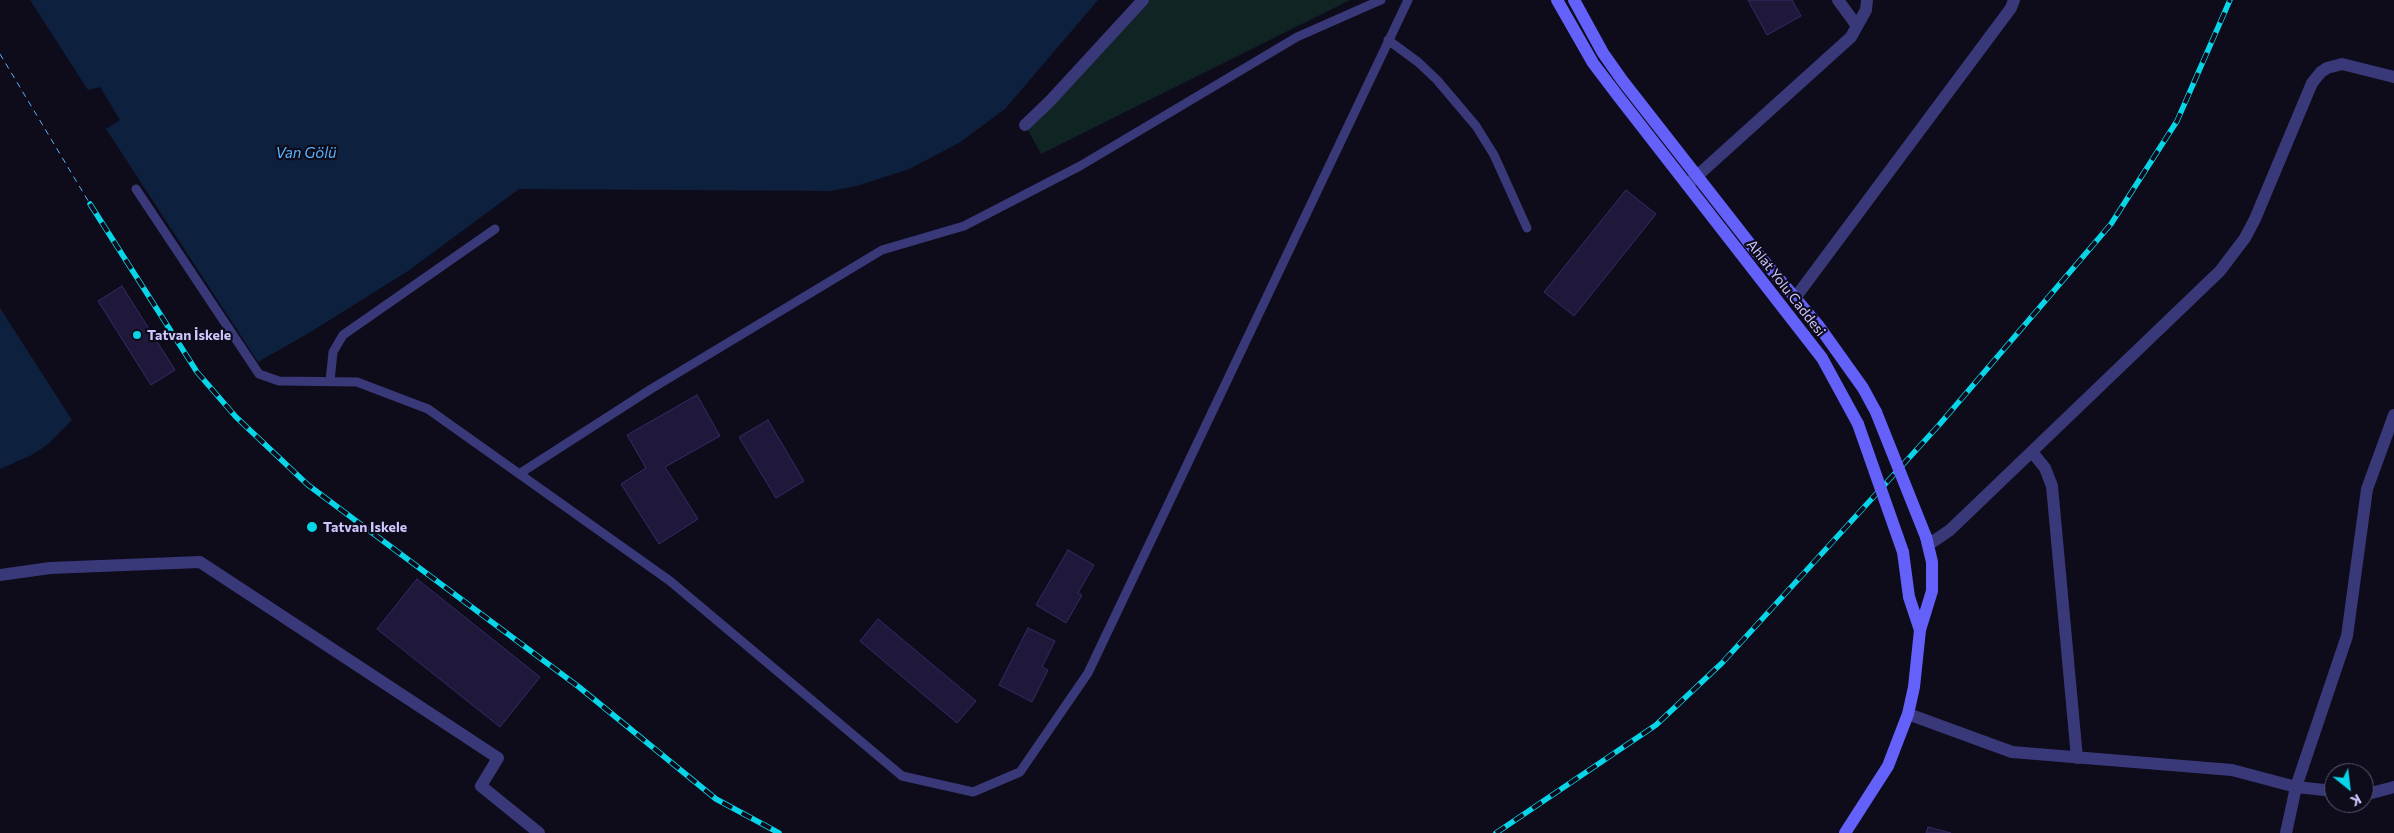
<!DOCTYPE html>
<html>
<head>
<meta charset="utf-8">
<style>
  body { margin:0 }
  #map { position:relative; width:2394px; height:833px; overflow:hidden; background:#0e0b1b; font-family:Commissioner,sans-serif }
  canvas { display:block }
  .north { position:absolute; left:2324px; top:763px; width:50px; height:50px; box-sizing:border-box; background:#0e0b1b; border:1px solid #5a5675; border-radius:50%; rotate:151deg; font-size:14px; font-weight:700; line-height:20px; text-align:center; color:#ccc7fd }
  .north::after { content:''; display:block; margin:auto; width:18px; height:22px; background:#08d5e8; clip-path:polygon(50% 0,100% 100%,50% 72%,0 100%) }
</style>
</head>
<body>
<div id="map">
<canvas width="2394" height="833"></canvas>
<div class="north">K</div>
</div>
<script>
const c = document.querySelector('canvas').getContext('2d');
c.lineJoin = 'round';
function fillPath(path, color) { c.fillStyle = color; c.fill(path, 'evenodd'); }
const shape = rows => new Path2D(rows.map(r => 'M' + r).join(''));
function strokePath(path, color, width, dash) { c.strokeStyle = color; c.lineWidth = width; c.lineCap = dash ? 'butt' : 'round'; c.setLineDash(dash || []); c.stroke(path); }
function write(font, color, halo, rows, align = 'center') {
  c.font = font + ' Commissioner,sans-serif'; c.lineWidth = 4.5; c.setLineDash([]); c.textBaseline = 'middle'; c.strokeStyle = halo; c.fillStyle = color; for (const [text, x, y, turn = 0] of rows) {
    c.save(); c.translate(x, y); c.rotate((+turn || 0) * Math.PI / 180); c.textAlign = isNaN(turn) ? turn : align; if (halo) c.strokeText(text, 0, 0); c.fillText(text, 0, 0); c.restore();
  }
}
const green = shape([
  [1143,0,1350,0,1041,154,1025,125]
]);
const water = shape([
  [30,0,1098,0,1005,109,959,143,909,169,857,186,830,191,519,189,408,271,309,333,258,362,106,129,120,120,100,87,88,90],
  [0,308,72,420,47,445,32,455,0,469]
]);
const ferry = shape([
  [0,54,90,204]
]);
const building = shape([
  [1748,0,1792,0,1801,16,1767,35,1748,0],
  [1626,190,1656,214,1574,316,1544,292,1626,190],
  [122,286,175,370,151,385,98,301,122,286],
  [697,395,720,436,665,467,698,519,659,544,621,484,646,468,627,435,697,395],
  [768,420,804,481,776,498,739,437,768,420],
  [1068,550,1094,565,1078,593,1082,595,1066,623,1036,605,1068,550],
  [417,579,540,677,500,727,377,629,417,579],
  [878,619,976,701,957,723,860,641,878,619],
  [1028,628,1055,641,1042,667,1048,670,1032,702,999,685,1028,628],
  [1928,827,1951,833,1926,833,1928,827]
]);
const lane = shape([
  [1388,40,1418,62,1437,80,1476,126,1494,155,1527,228],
  [136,189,259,374,279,381,357,382,428,409,670,581,902,776,973,792,1020,772,1088,673,1408,0],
  [330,381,333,352,343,335,495,229],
  [519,474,651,389,882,250,964,226,1080,166,1297,37,1381,0]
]);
const street = shape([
  [1838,0,1857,26],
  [1025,125,1051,100,1143,0],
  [1687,185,1851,37,1866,10,1867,0],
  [1795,298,2011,8,2014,0],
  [2032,452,2045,468,2052,486,2077,758],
  [1928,545,1950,530,2220,271,2245,238,2255,219,2312,83,2321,72,2327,68,2342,64,2394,77],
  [0,575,50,568,200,562,498,758,481,786,539,833],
  [1908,714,2012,752,2232,770,2296,787,2334,791],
  [2364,795,2394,787],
  [2286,833,2296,787,2347,636,2367,489,2394,415]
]);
const secondary = shape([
  [1557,0,1593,63,1618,96,1822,358,1858,424],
  [1574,0,1603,53,1622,80,1754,249,1818,325,1863,388,1876,412],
  [1903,552,1909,597,1920,630],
  [1845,833,1888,766,1908,714,1914,687,1920,630,1932,591,1932,562,1926,537]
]);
const rail = shape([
  [90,204,197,372,236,417,308,485,579,687,716,799,779,833],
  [1496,833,1656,725,1722,663,1939,425,2111,224,2177,121,2230,0]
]);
const secondaryBridge = shape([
  [1876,412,1926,537],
  [1858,424,1903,552]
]);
const markers = [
  [137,335,5,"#08d5e8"],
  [312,527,6,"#08d5e8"]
];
const streetNames = [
  ["Ahlat Yolu Caddesi",1786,288,52]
];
const poiNames = [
  ["Tatvan İskele",147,335],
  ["Tatvan Iskele",323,527]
];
const waterNames = [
  ["Van Gölü",306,153]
];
fillPath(green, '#0f2423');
fillPath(water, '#0d203d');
strokePath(ferry, '#59b1f9', 1, [6, 5]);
fillPath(building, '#1f183b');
strokePath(building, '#362b66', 1);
strokePath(lane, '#393878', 9);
strokePath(street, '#393878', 12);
strokePath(secondary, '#6361fa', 12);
strokePath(rail, '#08d5e8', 5.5);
strokePath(rail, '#0e0b1b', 4, [11]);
strokePath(secondaryBridge, '#6361fa', 12);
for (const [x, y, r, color] of markers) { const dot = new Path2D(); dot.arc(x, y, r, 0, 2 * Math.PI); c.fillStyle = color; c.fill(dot); strokePath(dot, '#0e0b1b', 2); }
write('14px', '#ccc7fd', '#0e0b1b', streetNames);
write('bold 14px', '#ccc7fd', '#0e0b1b', poiNames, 'left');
write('italic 15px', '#59b1f9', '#0e0b1b', waterNames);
</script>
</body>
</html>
